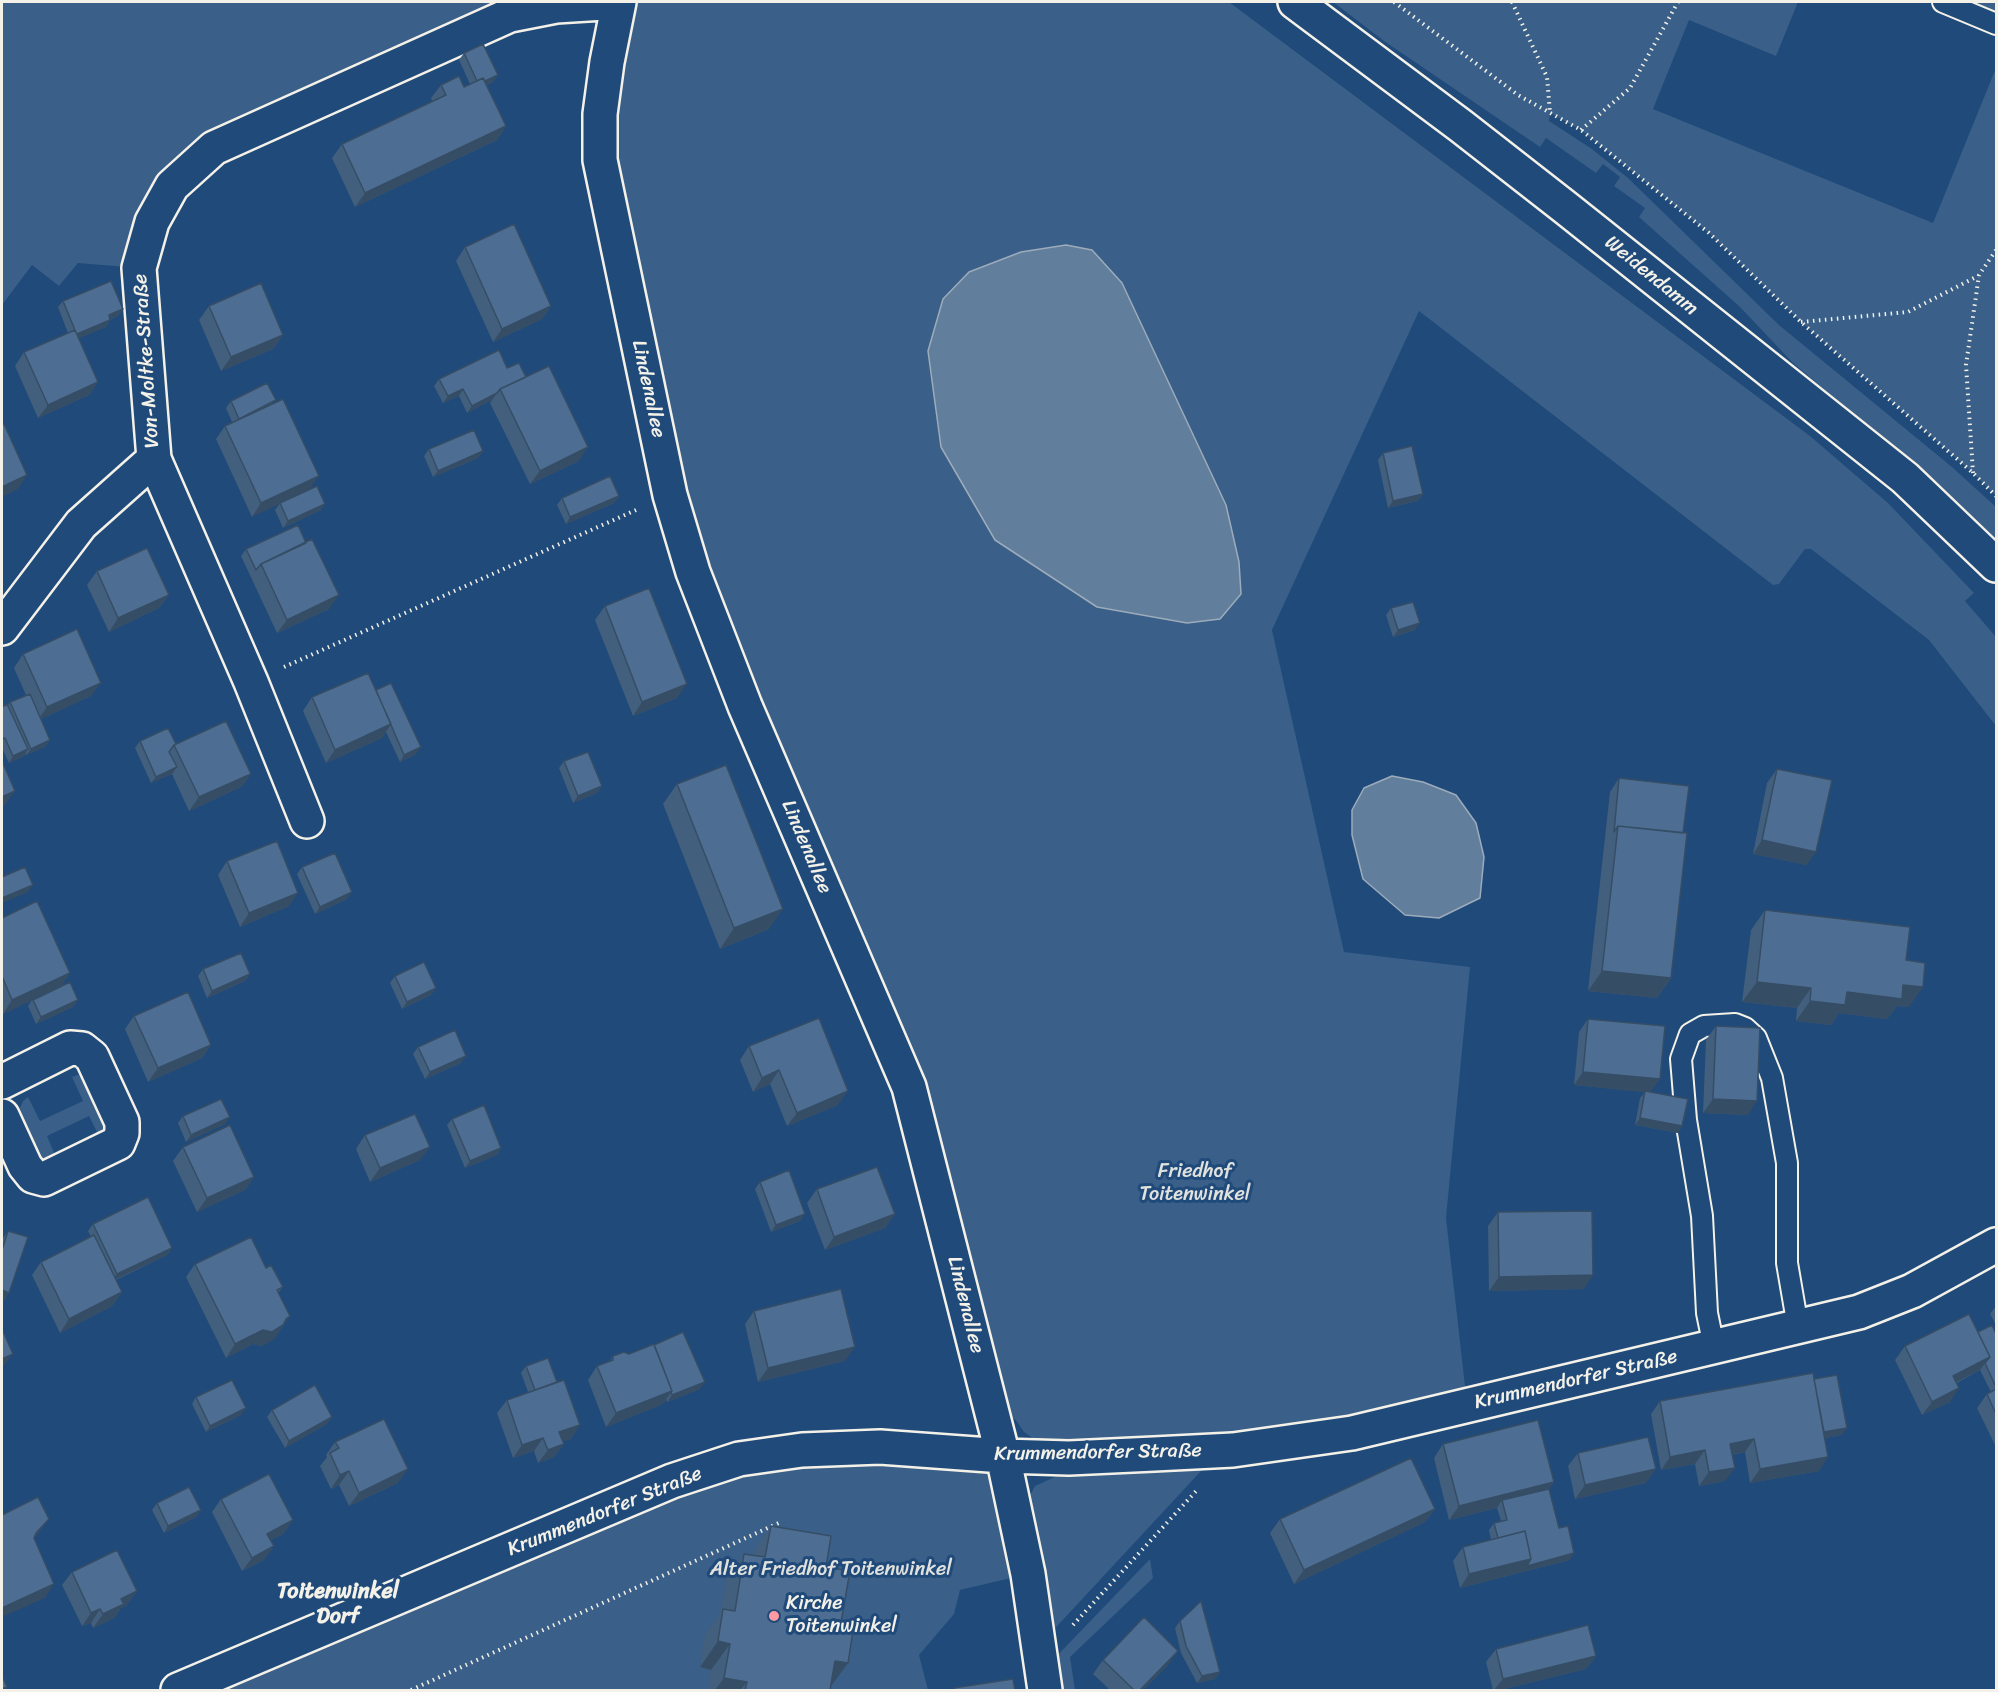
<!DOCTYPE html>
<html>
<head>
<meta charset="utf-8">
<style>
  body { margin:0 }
  #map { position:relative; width:1998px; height:1692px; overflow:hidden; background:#1f4a7a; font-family:Sriracha,sans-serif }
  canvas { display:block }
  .frame { position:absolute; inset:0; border:3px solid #f4f1e8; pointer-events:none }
</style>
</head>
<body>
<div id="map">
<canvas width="1998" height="1692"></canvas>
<div class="frame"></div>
</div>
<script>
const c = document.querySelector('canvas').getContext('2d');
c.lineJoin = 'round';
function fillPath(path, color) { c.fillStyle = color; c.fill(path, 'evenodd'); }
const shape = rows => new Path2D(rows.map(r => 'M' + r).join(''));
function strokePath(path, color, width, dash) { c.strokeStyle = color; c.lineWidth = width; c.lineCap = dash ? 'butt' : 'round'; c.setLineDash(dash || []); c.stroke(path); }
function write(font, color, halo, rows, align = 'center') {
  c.font = font + ' Sriracha,sans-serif'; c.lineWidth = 6; c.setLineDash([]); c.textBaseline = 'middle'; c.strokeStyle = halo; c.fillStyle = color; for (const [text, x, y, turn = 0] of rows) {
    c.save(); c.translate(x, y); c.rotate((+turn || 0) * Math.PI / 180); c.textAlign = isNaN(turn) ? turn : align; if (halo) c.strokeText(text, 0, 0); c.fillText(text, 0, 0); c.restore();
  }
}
const green = shape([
  [2,2,604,2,556,6,214,148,139,268,78,263,59,286,32,265,2,305],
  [619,2,1229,2,1810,436,1888,503,1974,593,1965,601,1996,637,1996,726,1929,640,1811,549,1805,549,1779,584,1773,585,1419,311,1272,630,1344,952,1470,967,1446,1218,1466,1395,1262,1437,1040,1443,1024,1432,1015,1419,995,1418,909,1087,693,572,600,160],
  [1065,245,1122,283,1226,505,1239,562,1220,619,1187,623,1097,607,969,272,1021,252],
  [1333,2,1798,2,1776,56,1689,20,1653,109,1933,223,1996,68,1996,496,1973,473,1801,322,1709,233,1581,130,1550,113,1549,121,1592,149,1628,178,1779,325,1952,467,1996,507,1996,540,1899,452,1793,363,1740,307,1639,217,1645,208,1614,186,1620,177,1603,164,1596,173,1546,138,1540,147,1384,41],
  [1943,2,1996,2,1996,24],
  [77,1075,85,1076,111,1125,102,1142,89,1116,47,1136,58,1162,46,1161,41,1158,21,1116,20,1108,23,1101,28,1097,40,1121,83,1101,72,1077],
  [1003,1456,1028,1574,960,1590,954,1614,919,1655,928,1690,178,1690,739,1459],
  [1202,1470,1047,1637,1028,1499,1035,1486,1059,1475],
  [1150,1559,1153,1578,1070,1657,1075,1690,1056,1690,1051,1662]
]);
const water = shape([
  [1066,245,1092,250,1122,283,1226,505,1239,562,1241,594,1220,619,1187,623,1097,607,995,540,941,447,928,351,943,299,969,272,1021,252,1066,245],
  [1392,776,1423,782,1456,795,1476,823,1484,857,1480,898,1439,918,1405,915,1363,879,1352,835,1352,810,1364,788,1392,776]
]);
const path = shape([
  [1394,2,1518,95,1581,130,1709,233,1801,322,1973,473,1996,496],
  [1512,2,1547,77,1550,113],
  [1581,130,1630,88,1678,2],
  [1801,322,1908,312,1978,276],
  [1973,473,1966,365,1979,275,1996,250],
  [284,667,636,510],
  [1073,1625,1198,1489],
  [411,1690,781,1522]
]);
const service = shape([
  [1943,2,1996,24],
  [1714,1347,1707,1313,1702,1216,1686,1120,1681,1059,1690,1034,1704,1026,1735,1024,1745,1028,1756,1038,1772,1078,1787,1163,1787,1263,1798,1327]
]);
const minor = shape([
  [619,2,607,62,600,114,600,160,670,495,693,572,745,706,909,1087,1003,1456,1028,1574,1045,1690],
  [2,628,81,524,154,459],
  [307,821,251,682,154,459,139,268,152,222,172,186,214,148,510,15,556,6,604,3,616,11],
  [2,1082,70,1048,82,1049,92,1057,122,1122,122,1133,118,1143,44,1179,33,1176,25,1166,2,1116],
  [178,1690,672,1481,739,1459,802,1450,880,1447,1003,1456,1069,1458,1154,1454,1233,1450,1352,1433,1859,1312,1912,1291,1996,1245]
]);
const tertiary = shape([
  [1295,2,1461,126,1566,208,1905,478,1996,565]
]);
const wall = shape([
  [464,53,498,75,493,82,487,85,506,126,497,140,355,207,332,158,342,144,433,102,431,98,441,85,464,87,470,84,459,60],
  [465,247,551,306,542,319,493,342,456,261],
  [63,301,123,309,118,316,110,320,106,327,79,338,98,382,89,395,38,418,15,366,24,352,68,333,58,307],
  [209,306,283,335,273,349,221,371,199,320],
  [507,368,526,377,579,461,530,484,490,403,492,400,467,413,459,396,443,403,434,386,439,379],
  [231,401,274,403,319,476,252,517,216,439,225,426,232,422,226,408],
  [429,449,483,451,478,458,433,477,424,456],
  [1383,453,1423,494,1418,501,1388,508,1378,460],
  [619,496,614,503,566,524,557,505,562,498],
  [280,503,321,510,283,528,275,510],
  [306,542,329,609,277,633,241,556,246,549],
  [97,571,169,595,159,608,109,632,87,585],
  [605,606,677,698,633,716,595,620],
  [1391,608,1415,630,1393,637,1386,615],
  [23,654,91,696,41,719,50,740,45,747,26,755,25,754,24,756,9,763,2,748,2,707,8,705,10,702,26,695,14,668],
  [376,690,416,754,400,762,386,732,382,738,326,763,303,711,312,697],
  [140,741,176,744,251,774,241,787,189,811,172,774,151,783,135,748],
  [564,761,602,786,597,793,573,803,559,768],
  [1777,769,1807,865,1753,854,1767,783],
  [1619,778,1671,978,1657,998,1588,991,1610,792],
  [677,784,769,929,720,949,663,804],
  [227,861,289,906,240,927,218,875],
  [302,867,347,899,315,914,297,874],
  [1765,910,1906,960,1909,1007,1897,1006,1887,1019,1839,1013,1831,1025,1796,1021,1797,1008,1742,1002,1751,930],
  [2,918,70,973,61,986,78,1000,73,1007,36,1024,28,1006,32,1000,3,1014,2,1011],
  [203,969,250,974,245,981,207,998,198,976],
  [395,976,436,988,431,995,402,1009,390,983],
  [134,1016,211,1045,202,1058,148,1082,125,1029],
  [1588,1019,1651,1092,1682,1126,1678,1133,1635,1125,1640,1098,1645,1092,1574,1085,1579,1032],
  [1716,1026,1748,1115,1703,1113,1706,1040],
  [749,1046,838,1105,787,1126,770,1084,753,1092,740,1060],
  [418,1047,461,1063,425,1079,413,1054],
  [183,1116,225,1124,186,1142,178,1123],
  [452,1119,501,1148,497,1155,465,1168,447,1125],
  [365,1135,420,1160,370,1182,356,1149],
  [183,1147,254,1177,245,1190,197,1212,173,1161],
  [760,1182,805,1214,800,1221,771,1232,755,1189],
  [817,1189,895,1214,885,1228,825,1250,807,1203],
  [1498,1212,1584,1289,1489,1291,1488,1226],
  [93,1224,172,1248,167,1255,116,1280,122,1292,112,1306,60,1333,32,1275,41,1262,91,1237,88,1231],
  [8,1231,5,1300,2,1298,2,1242,3,1238],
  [195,1264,266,1268,283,1287,278,1293,290,1316,274,1339,262,1346,253,1344,226,1358,186,1277],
  [1996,1306,1996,1325,1990,1314],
  [754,1311,845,1361,758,1382,745,1324],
  [1978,1332,1996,1334,1996,1447,1977,1408,1987,1394,1991,1392,1980,1370,1957,1383,1950,1402,1922,1415,1895,1360,1905,1346],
  [613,1356,700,1389,667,1402,666,1399,663,1404,606,1427,588,1380,597,1366,610,1361],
  [526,1366,571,1439,563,1441,564,1444,554,1457,538,1463,534,1451,513,1458,497,1413,507,1400,528,1392,521,1373],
  [1814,1379,1842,1435,1825,1438,1819,1471,1750,1483,1745,1452,1732,1455,1725,1481,1699,1486,1695,1464,1661,1470,1651,1414,1660,1401],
  [196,1397,241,1415,206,1432,192,1404],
  [272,1410,332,1417,327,1424,285,1448,267,1417],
  [335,1442,398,1483,349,1506,339,1485,331,1489,320,1466,327,1457,326,1455],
  [1443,1444,1554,1482,1549,1489,1559,1528,1570,1560,1460,1588,1453,1561,1463,1547,1491,1540,1489,1530,1494,1523,1501,1521,1497,1508,1449,1520,1434,1458],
  [1578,1453,1646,1483,1575,1499,1568,1466],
  [221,1499,293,1520,283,1534,271,1540,274,1546,264,1560,242,1571,212,1512],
  [157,1503,201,1510,196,1517,164,1533,152,1510],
  [1435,1509,1425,1522,1294,1584,1270,1533,1280,1519],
  [771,1526,826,1567,830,1690,708,1690,711,1670,700,1667,705,1635,720,1613,726,1580,744,1554,752,1555,753,1552],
  [72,1572,137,1591,127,1605,121,1608,114,1618,93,1628,91,1623,82,1626,62,1585],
  [1180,1621,1220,1672,1215,1679,1197,1683,1181,1653,1175,1628],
  [1496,1649,1596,1656,1586,1669,1500,1690,1493,1690,1486,1662],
  [1103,1660,1169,1664,1143,1690,1110,1690,1093,1674]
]);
const shadedWall = shape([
  [498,75,493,82,474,92,479,85],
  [506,126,497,140,355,207,365,193],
  [551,306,542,319,493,342,502,329],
  [123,309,118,316,104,322,109,315],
  [110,320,106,327,72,341,77,334],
  [283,335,273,349,221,371,231,357],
  [98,382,89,395,38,418,48,405],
  [463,389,459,396,443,403,448,396],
  [497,393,492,400,467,413,472,406],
  [588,447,579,461,530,484,540,471],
  [483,451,478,458,433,477,438,471],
  [27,475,18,489,2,497,2,487],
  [319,476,309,490,252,517,261,503],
  [1423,494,1418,501,1388,508,1393,501],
  [619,496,614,503,566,524,570,517],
  [325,504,321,510,283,528,288,521],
  [169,595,159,608,109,632,118,618],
  [339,595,329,609,277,633,287,620],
  [1420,623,1415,630,1393,637,1398,630],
  [101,683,91,696,37,721,47,707],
  [687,684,677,698,633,716,642,702],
  [391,724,382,738,326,763,335,750],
  [50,740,45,747,26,755,31,749],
  [421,747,416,754,400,762,404,755],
  [28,749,24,756,9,763,13,756],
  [177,767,172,774,151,783,156,777],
  [251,774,241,787,189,811,199,797],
  [602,786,597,793,573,803,578,796],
  [15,791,5,805,2,807,2,797],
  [1762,840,1816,852,1807,865,1753,854],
  [33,885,28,892,2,903,2,898],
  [352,892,347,899,315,914,320,907],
  [298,893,289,906,240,927,249,913],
  [783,909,769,929,720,949,734,928],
  [1602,971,1671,978,1657,998,1588,991],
  [70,973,61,987,3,1014,12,1000],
  [250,974,245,981,207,998,212,991],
  [1757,982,1811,988,1797,1008,1742,1002],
  [1903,985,1923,987,1909,1007,1897,1006,1887,1019,1839,1013,1831,1025,1796,1021,1810,1001,1847,992],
  [436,988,431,995,402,1009,407,1002],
  [78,1000,73,1007,36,1024,41,1017],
  [211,1045,202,1058,148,1082,158,1068],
  [466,1056,461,1063,425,1079,430,1072],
  [779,1070,770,1084,753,1092,762,1078],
  [1583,1072,1660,1079,1650,1093,1574,1085],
  [848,1091,838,1105,787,1126,797,1113],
  [1713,1099,1757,1101,1748,1115,1703,1113],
  [230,1117,225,1124,186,1142,191,1135],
  [1640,1118,1682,1126,1678,1133,1635,1125],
  [430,1147,420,1160,370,1182,380,1168],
  [501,1148,497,1155,465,1168,470,1161],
  [254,1177,245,1190,197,1212,207,1198],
  [805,1214,800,1221,771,1232,776,1225],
  [895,1214,885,1228,825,1250,834,1237],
  [172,1248,167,1255,112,1281,117,1274],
  [1593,1275,1584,1289,1489,1291,1499,1277],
  [2,1290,9,1293,5,1300,2,1298],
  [122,1292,112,1306,60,1333,69,1319],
  [290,1316,274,1339,262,1346,253,1344,226,1358,235,1344],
  [855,1347,845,1361,758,1382,768,1368],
  [13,1354,3,1367,2,1368,2,1359],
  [1990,1357,1980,1370,1943,1389,1953,1376],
  [705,1382,700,1389,667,1402,672,1395],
  [1959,1388,1950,1402,1922,1415,1932,1402],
  [672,1391,663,1404,606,1427,616,1413],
  [246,1408,241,1415,206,1432,210,1426],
  [332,1417,327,1424,285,1448,289,1441],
  [580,1425,571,1439,550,1446,559,1432],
  [1847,1428,1842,1435,1813,1440,1818,1433],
  [543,1438,534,1451,513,1458,522,1445],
  [1754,1439,1745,1452,1720,1457,1730,1444],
  [564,1444,554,1457,538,1463,548,1450],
  [1705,1450,1695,1464,1661,1470,1670,1457],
  [1828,1457,1819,1471,1750,1483,1760,1469],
  [1735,1468,1725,1481,1699,1486,1709,1472],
  [408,1469,398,1483,349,1506,359,1493],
  [1656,1469,1646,1483,1575,1499,1585,1485],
  [349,1471,339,1485,331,1489,340,1475],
  [1554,1482,1544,1496,1502,1500,1497,1508,1449,1520,1459,1506],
  [1435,1509,1425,1522,1294,1584,1304,1570],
  [201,1510,196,1517,164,1533,168,1526],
  [49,1519,39,1533,26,1546,36,1533],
  [293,1520,283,1534,258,1547,267,1534],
  [274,1546,264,1560,242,1571,252,1558],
  [1574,1553,1570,1560,1460,1588,1469,1574,1531,1559],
  [54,1584,45,1598,2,1617,2,1608],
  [137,1591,127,1605,121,1608,114,1618,93,1628,103,1614,121,1599],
  [100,1609,91,1623,82,1626,91,1613],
  [718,1641,730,1644,711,1670,700,1667],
  [1178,1651,1169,1664,1143,1690,1140,1690],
  [1596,1656,1586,1669,1500,1690,1494,1690,1503,1679],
  [835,1661,848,1663,829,1689],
  [1220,1672,1215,1679,1197,1683,1202,1676],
  [724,1678,747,1682,740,1690,715,1690]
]);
const building = shape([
  [483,44,498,75,485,81,483,78,477,81,464,53,483,44],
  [459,76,464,87,483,78,506,126,365,193,342,144,446,95,441,85,459,76],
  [514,224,551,306,502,329,465,247,514,224],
  [111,281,123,309,109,315,110,320,77,334,75,330,63,301,111,281],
  [261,283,283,335,231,357,209,306,261,283],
  [75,330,98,382,48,405,24,352,75,330],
  [499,350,507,368,519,363,526,377,500,389,497,393,472,406,463,389,448,396,439,379,499,350],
  [549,366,588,447,540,471,500,389,549,366],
  [267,383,276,400,239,419,231,401,267,383],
  [283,399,319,476,261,503,225,426,283,399],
  [4,424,27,475,2,487,2,425,4,424],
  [474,430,483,451,438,471,429,449,474,430],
  [1412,446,1423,494,1393,501,1383,453,1412,446],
  [610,476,619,496,570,517,562,498,610,476],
  [317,486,325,504,288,521,280,503,317,486],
  [298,525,306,543,261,564,256,570,246,549,298,525],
  [312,539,339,595,287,620,261,564,312,539],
  [147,548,169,595,118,618,97,571,147,548],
  [649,588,687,684,642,702,605,606,649,588],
  [1413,602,1420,623,1398,630,1391,608,1413,602],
  [77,629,101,683,47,707,23,654,77,629],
  [368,673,391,724,335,750,312,697,368,673],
  [391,683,421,747,404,755,376,690,391,683],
  [30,694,50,740,31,749,10,702,30,694],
  [7,704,28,749,13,756,5,738,2,739,2,707,7,704],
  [226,721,251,774,199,797,174,745,226,721],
  [168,728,176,744,174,745,169,752,177,767,156,777,140,741,168,728],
  [588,752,602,786,578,796,564,761,588,752],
  [2,761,15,791,2,797,2,761],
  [726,765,783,909,734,928,677,784,726,765],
  [1777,769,1832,780,1816,852,1762,840,1777,769],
  [1619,778,1689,786,1683,833,1618,826,1614,832,1619,778],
  [1618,826,1687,833,1671,978,1602,971,1618,826],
  [277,841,298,893,249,913,227,861,277,841],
  [335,853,352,892,320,907,302,867,335,853],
  [25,867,33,885,2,898,2,877,25,867],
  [37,901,70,973,12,1000,2,976,2,918,37,901],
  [1765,910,1910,927,1906,960,1925,963,1923,987,1903,985,1902,999,1847,992,1845,1005,1810,1001,1811,988,1757,982,1765,910],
  [241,953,250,974,212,991,203,969,241,953],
  [424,962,436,988,407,1002,395,976,424,962],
  [70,982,78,1000,41,1017,33,1000,70,982],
  [188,992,211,1045,158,1068,134,1016,188,992],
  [819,1018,848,1091,797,1113,779,1070,762,1078,749,1046,819,1018],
  [1588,1019,1665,1026,1660,1079,1583,1072,1588,1019],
  [1716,1026,1760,1028,1757,1101,1713,1099,1716,1026],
  [455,1030,466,1056,430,1072,418,1047,455,1030],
  [1645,1091,1688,1099,1682,1126,1640,1118,1645,1091],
  [221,1099,230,1117,191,1135,183,1116,221,1099],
  [484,1105,501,1148,470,1161,452,1119,484,1105],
  [415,1114,430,1147,380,1168,365,1135,415,1114],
  [230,1125,254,1177,207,1198,183,1147,230,1125],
  [877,1167,895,1214,834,1237,817,1189,877,1167],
  [789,1170,805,1214,776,1225,760,1182,789,1170],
  [148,1197,172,1248,117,1274,93,1224,148,1197],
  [1592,1211,1593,1275,1499,1277,1498,1212,1592,1211],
  [8,1231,28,1237,9,1293,2,1290,2,1250,8,1231],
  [94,1235,122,1292,69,1319,41,1262,94,1235],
  [251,1237,266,1268,271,1265,283,1287,277,1290,290,1316,286,1319,283,1325,272,1332,263,1330,235,1344,195,1264,251,1237],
  [841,1289,855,1347,768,1368,754,1311,841,1289],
  [1969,1314,1990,1357,1953,1376,1959,1388,1932,1402,1905,1346,1969,1314],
  [1992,1325,1996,1334,1996,1387,1985,1363,1990,1357,1978,1332,1992,1325],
  [2,1329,13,1354,2,1359,2,1329],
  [683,1332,705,1382,672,1395,671,1392,672,1391,654,1345,683,1332],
  [654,1344,672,1391,616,1413,597,1366,613,1360,613,1356,624,1352,629,1354,654,1344],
  [548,1358,557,1382,535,1390,526,1366,548,1358],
  [1813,1373,1828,1457,1760,1469,1754,1439,1730,1444,1735,1468,1709,1472,1705,1450,1670,1457,1660,1401,1813,1373],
  [1837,1375,1847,1428,1824,1432,1814,1379,1837,1375],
  [232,1380,246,1408,210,1426,196,1397,232,1380],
  [564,1380,580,1425,559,1432,564,1444,548,1450,543,1438,522,1445,507,1400,564,1380],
  [315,1385,332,1417,289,1441,272,1410,315,1385],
  [1996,1389,1996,1414,1987,1394,1996,1389],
  [384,1419,408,1469,359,1493,349,1471,340,1475,330,1453,339,1448,335,1442,384,1419],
  [1538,1420,1554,1482,1459,1506,1443,1444,1538,1420],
  [1648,1437,1656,1469,1585,1485,1578,1453,1648,1437],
  [1411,1458,1435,1509,1304,1570,1280,1519,1411,1458],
  [269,1474,293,1520,267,1534,274,1546,252,1558,221,1499,269,1474],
  [189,1487,201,1510,168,1526,157,1503,189,1487],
  [1549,1489,1559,1528,1568,1526,1574,1553,1527,1566,1531,1559,1525,1531,1498,1538,1494,1523,1507,1520,1502,1500,1549,1489],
  [38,1497,49,1519,36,1533,34,1538,54,1584,2,1608,2,1515,38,1497],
  [771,1526,831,1536,826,1567,850,1571,840,1628,853,1631,848,1663,835,1661,830,1690,745,1690,747,1682,724,1678,730,1644,718,1641,723,1609,735,1611,744,1554,765,1557,771,1526],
  [1525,1531,1531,1559,1469,1574,1463,1547,1525,1531],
  [117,1550,137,1591,121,1599,124,1604,103,1614,100,1609,91,1613,72,1572,117,1550],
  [1201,1601,1220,1672,1202,1676,1186,1646,1180,1621,1201,1601],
  [1144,1617,1178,1651,1140,1690,1134,1690,1103,1660,1144,1617],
  [1588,1625,1596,1656,1503,1679,1496,1649,1588,1625],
  [2,1676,7,1687,2,1689,2,1676],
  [1013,1679,1015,1690,954,1690,954,1688,1013,1679]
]);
const markers = [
  [774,1616,6,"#ff9aa2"]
];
const streetNames = [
  ["Weidendamm",1651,276,39],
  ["Von-Moltke-Straße",147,361,-94],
  ["Lindenallee",648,389,78],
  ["Lindenallee",806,847,67],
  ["Lindenallee",965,1305,76],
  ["Krummendorfer Straße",1576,1380,-13],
  ["Krummendorfer Straße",1098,1453,-1],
  ["Krummendorfer Straße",605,1512,-22]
];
const parkNames = [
  ["Friedhof",1195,1172],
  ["Toitenwinkel",1195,1195],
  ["Alter Friedhof Toitenwinkel",831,1570]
];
const poiNames = [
  ["Kirche",786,1604],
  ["Toitenwinkel",786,1627]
];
const quarterNames = [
  ["Toitenwinkel",338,1592],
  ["Dorf",338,1617]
];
fillPath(green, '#3a5f88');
fillPath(water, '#627e9d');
strokePath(water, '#9cacbb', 1.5);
strokePath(service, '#f4f1e8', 24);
strokePath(minor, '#f4f1e8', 38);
strokePath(tertiary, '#f4f1e8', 38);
strokePath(path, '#f4f1e8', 4, [1.5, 4.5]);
strokePath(service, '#1f4a7a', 20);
strokePath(minor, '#1f4a7a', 33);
strokePath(tertiary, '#1f4a7a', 33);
fillPath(wall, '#425f7e');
fillPath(shadedWall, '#364d66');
fillPath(building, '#4d6e92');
strokePath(building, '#364d66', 1.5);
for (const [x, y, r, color] of markers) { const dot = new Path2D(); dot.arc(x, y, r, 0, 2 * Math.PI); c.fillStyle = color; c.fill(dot); strokePath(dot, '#1f4a7a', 2); }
write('20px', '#f4f1e8', '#1f4a7a', streetNames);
write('20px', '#e1e2de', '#1f4a7a', parkNames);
write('20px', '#f4f1e8', '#1f4a7a', poiNames, 'left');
write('bold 22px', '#f4f1e8', '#1f4a7a', quarterNames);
</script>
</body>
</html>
